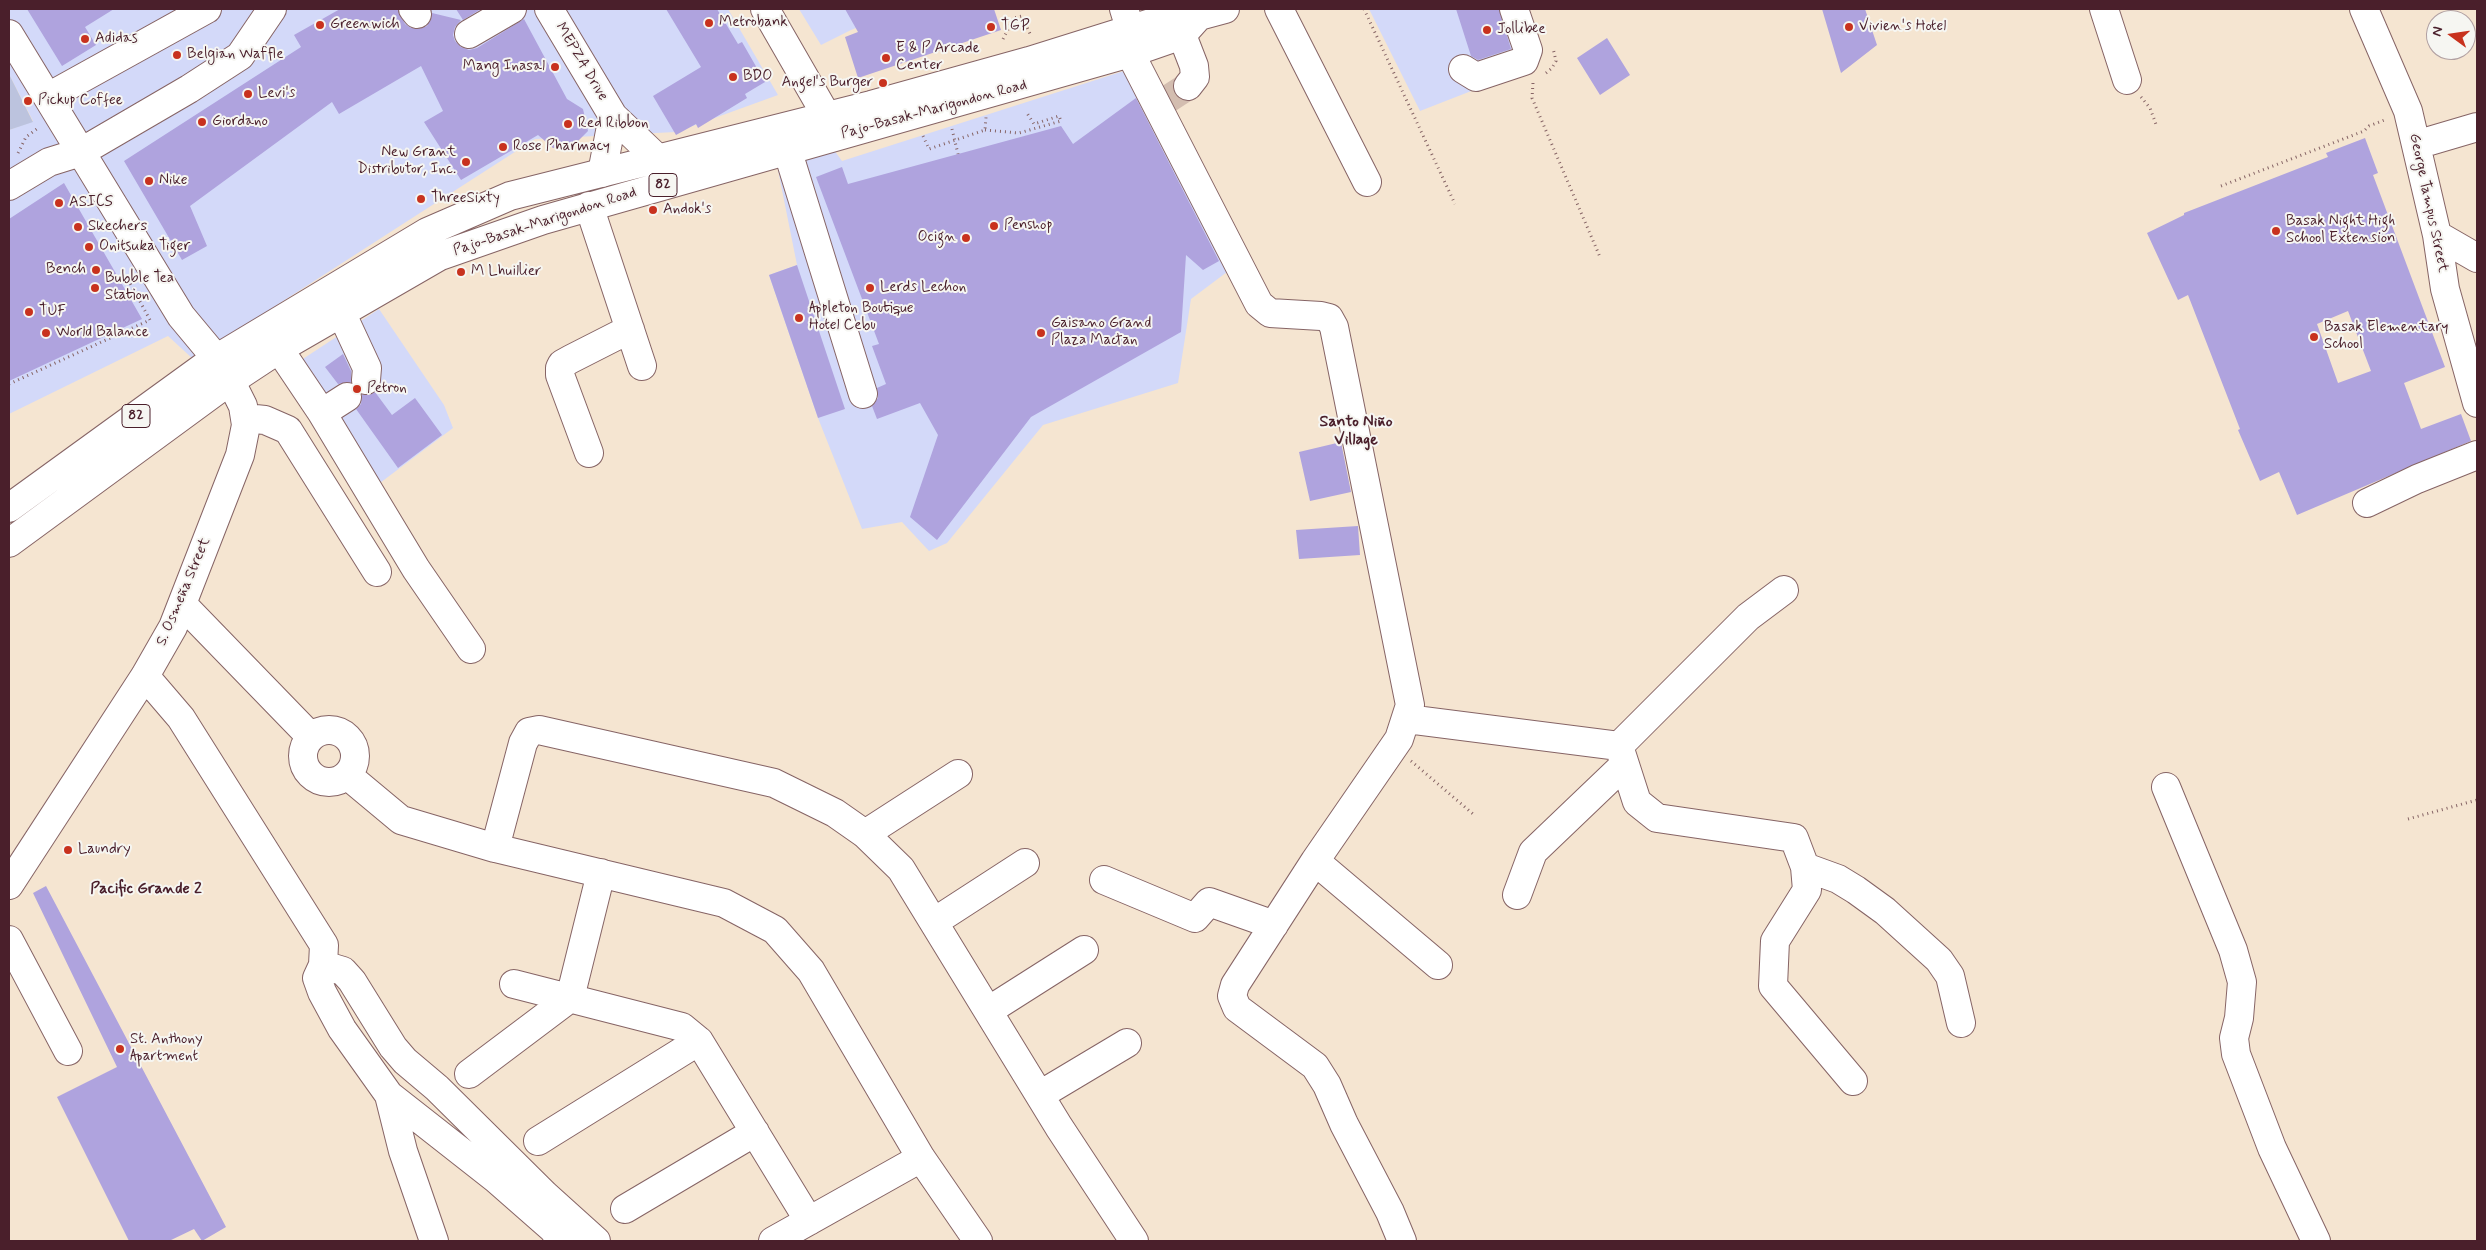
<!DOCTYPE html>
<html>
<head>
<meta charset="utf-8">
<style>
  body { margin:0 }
  #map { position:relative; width:2486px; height:1250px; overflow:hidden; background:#f5e5d1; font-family:Mynerve,sans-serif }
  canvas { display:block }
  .frame { position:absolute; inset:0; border:10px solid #4a1f2b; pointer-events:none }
  .north { position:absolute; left:2426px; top:10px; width:50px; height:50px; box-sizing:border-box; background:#f6f6f2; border:1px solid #b1a0a2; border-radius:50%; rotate:284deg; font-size:14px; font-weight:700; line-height:20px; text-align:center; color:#4a1f2b }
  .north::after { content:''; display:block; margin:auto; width:18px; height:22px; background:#c8321e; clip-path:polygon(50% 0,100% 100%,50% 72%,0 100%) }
</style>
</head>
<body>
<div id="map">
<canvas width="2486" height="1250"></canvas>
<div class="frame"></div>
<div class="north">N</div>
</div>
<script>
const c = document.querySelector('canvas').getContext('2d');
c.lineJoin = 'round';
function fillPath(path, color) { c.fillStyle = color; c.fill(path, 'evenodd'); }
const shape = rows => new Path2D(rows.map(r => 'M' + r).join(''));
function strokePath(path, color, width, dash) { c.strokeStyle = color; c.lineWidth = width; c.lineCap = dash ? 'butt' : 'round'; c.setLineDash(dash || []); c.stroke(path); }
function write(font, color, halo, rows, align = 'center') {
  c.font = font + ' Mynerve,sans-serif'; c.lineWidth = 4; c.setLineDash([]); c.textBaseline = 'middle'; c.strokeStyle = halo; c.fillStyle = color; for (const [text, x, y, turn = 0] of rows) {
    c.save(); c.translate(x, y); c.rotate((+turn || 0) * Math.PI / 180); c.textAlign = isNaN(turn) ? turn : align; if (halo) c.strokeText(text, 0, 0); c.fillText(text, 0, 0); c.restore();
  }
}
const built = shape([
  [9,9,728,9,778,95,676,132,535,139,193,359,168,336,9,414,9,130,33,121,9,74],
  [799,9,905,9,851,30,821,45],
  [1369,9,1523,9,1538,65,1420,111],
  [1127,70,1235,266,1191,299,1178,383,1043,425,947,543,929,551,902,522,862,529,818,418,769,275,797,265,777,165,834,150,842,161],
  [379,309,444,405,453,428,364,495,283,372]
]);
const industrial = shape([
  [9,74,33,122,9,130]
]);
const building = shape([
  [27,9,114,9,85,27,96,45,62,66],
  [340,9,398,9,405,24,411,28,419,29,427,26,432,13,461,20,455,27,453,35,455,41,461,47,469,50,477,48,524,19,567,99,583,109,588,131,574,145,553,148,538,135,461,180,424,122,443,111,421,66,339,114,332,102,190,206,207,246,182,260,124,161,301,47,294,35],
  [456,9,481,9,463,20],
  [666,9,717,9,738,44,742,42,765,82,745,94,747,98,698,128,696,124,676,135,653,96,701,67],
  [845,9,994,9,1001,30,858,78,845,37,858,32],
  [1456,9,1499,9,1511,49,1478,60,1471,56],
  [1822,9,1865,9,1877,45,1841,73],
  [1607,38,1630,75,1600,95,1577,58],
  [1136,98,1219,261,1203,270,1186,255,1181,332,1031,417,937,540,910,517,938,435,920,403,877,419,872,406,878,398,877,388,886,384,872,346,879,344,816,177,842,167,848,184,1061,126,1073,144],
  [2365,138,2378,173,2373,175,2445,367,2404,383,2421,429,2461,414,2471,441,2297,515,2279,472,2260,481,2238,430,2240,429,2188,295,2178,300,2147,233,2184,215,2184,213,2328,157,2326,153],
  [2348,311,2371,371,2338,383,2317,324],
  [64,183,142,319,9,381,9,219],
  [797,265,845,409,818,418,769,275],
  [343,354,351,371,351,382,338,384,325,367],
  [375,392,392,415,415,398,442,435,398,468,356,409,361,404,362,395],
  [1341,442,1351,492,1310,501,1299,452],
  [1358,526,1360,555,1299,559,1296,530],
  [46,886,226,1227,202,1241,194,1229,169,1241,129,1241,57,1097,117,1067,33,893]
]);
const minorTunnel = shape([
  [1165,101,1188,86]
]);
const path = shape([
  [1364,9,1455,204],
  [1003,39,1014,18,1022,16,1031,36],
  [1546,73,1552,68,1556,61,1553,48],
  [1533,83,1532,98,1600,257],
  [2141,97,2150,108,2157,127],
  [952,129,958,154],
  [985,130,1019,133,1061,121,1059,116,1034,124,1027,113],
  [923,136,929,149,985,130,986,117],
  [18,153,26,137,38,128],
  [2221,186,2364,131,2369,126,2387,119],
  [119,278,127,274],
  [9,384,150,320,130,283],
  [1411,761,1473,814],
  [2408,819,2477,800]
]);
const minor = shape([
  [413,9,417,14],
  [549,9,613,116,657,158],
  [765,9,826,115],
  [1124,9,1130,28],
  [1279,9,1367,182],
  [2104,9,2127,80],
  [2364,9,2408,111,2437,235,2445,289,2477,403],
  [9,34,181,316,216,358,231,382,243,406,246,425,240,455,173,627,145,676,9,885],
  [469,34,512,9],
  [1182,35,1194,66,1195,77,1188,86],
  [1130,53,1259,304,1270,313,1321,316,1329,318,1334,327,1410,705,1399,739,1315,861,1235,985,1232,996,1237,1008,1315,1066,1327,1085,1344,1124,1390,1212,1402,1241],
  [1463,69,1476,77,1524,61,1528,50,1514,9],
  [48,97,207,9],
  [2416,145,2477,127],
  [787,149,863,394],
  [602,173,613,116],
  [9,186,49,162,81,152,189,89,240,56,272,9],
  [589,206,642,366],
  [2437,235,2477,258],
  [341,312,367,368,366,380],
  [279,349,322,413,416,569,471,649],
  [322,413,347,397],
  [245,418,265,420,288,430,377,572],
  [589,453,560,375,560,368,562,364,571,359,630,329],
  [2367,503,2417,479,2477,455],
  [1784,590,1748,617,1619,746,1637,802,1657,818,1794,838,1805,867,1807,890,1775,941,1773,986,1853,1081],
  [182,604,311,737],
  [145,676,181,718,324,945,323,965,317,978,322,992,342,1029,389,1095,496,1179,553,1229,562,1241],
  [1407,719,1619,746],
  '303 756a26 26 0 1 1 52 0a26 26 0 1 1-52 0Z',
  [347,775,401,820,495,848,724,903,775,930,811,971,921,1158,978,1241],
  [2166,787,2233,950,2242,982,2239,1018,2234,1038,2236,1054,2272,1148,2316,1241],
  [865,834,958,774],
  [495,848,523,743,529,732,539,730,774,783,835,813,865,834,901,869,1059,1127,1134,1241],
  [1315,861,1438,965],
  [1805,867,1838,879,1856,890,1885,911,1939,960,1950,976,1961,1023],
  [1104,880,1195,918,1209,902,1274,925],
  [1517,895,1533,852,1624,765],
  [934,922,1025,863],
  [9,940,68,1051],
  [323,965,343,971,352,981,393,1047,405,1061,437,1088,545,1195,596,1241],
  [514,984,682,1027,699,1041,809,1221],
  [988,1011,1084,950],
  [469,1074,570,998,601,873],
  [389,1095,403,1151,434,1241],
  [1040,1095,1127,1043],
  [538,1141,699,1041],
  [625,1209,755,1132],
  [773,1241,921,1158]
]);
const major = shape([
  [9,508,209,363,427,232,510,196,871,105,1029,61,1176,15,1199,16,1225,9],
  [9,543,223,386,279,349,440,256,543,220,1130,53,1182,35,1199,16]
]);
const markers = [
  [709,23,5,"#c8321e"],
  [320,25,5,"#c8321e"],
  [991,27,5,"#c8321e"],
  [1849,27,5,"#c8321e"],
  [1487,30,5,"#c8321e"],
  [85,39,5,"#c8321e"],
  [177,55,5,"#c8321e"],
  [886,58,5,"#c8321e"],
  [555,67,5,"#c8321e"],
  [733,77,5,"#c8321e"],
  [883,83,5,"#c8321e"],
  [248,94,5,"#c8321e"],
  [28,101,5,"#c8321e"],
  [202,122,5,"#c8321e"],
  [568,124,5,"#c8321e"],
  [503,147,5,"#c8321e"],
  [466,162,5,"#c8321e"],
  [149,181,5,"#c8321e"],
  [421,199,5,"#c8321e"],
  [59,203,5,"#c8321e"],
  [653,210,5,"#c8321e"],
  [994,226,5,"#c8321e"],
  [78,227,5,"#c8321e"],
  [2276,231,5,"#c8321e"],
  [966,238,5,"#c8321e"],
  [89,247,5,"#c8321e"],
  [96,270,5,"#c8321e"],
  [461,272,5,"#c8321e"],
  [95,288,5,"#c8321e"],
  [870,288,5,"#c8321e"],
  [29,312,5,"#c8321e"],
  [799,318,5,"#c8321e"],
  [46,333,5,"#c8321e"],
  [1041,333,5,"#c8321e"],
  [2314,337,5,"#c8321e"],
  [357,389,5,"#c8321e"],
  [68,850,5,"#c8321e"],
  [120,1049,5,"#c8321e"]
];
const shields = [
  [663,185,28],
  [136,416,28]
];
const shieldNames = [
  ["82",663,185],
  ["82",136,416]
];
const poiNames = [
  ["Metrobank",719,23],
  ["Greenwich",330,25],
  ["TGP",1001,27],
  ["Vivien's Hotel",1859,27],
  ["Jollibee",1497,30],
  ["Adidas",95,39],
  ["E & P Arcade",896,49],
  ["Center",896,66],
  ["Belgian Waffle",187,55],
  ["Mang Inasal",545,67,"right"],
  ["BDO",743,77],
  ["Angel's Burger",873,83,"right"],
  ["Levi's",258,94],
  ["Pickup Coffee",38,101],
  ["Giordano",212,122],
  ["Red Ribbon",578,124],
  ["Rose Pharmacy",513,147],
  ["New Grant",456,153,"right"],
  ["Distributor, Inc.",456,170,"right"],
  ["Nike",159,181],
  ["ThreeSixty",431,199],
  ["ASICS",69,203],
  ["Andok's",663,210],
  ["Basak Night High",2286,222],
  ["School Extension",2286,239],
  ["Penshop",1004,226],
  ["Skechers",88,227],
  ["Ocign",956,238,"right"],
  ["Onitsuka Tiger",99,247],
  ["Bench",86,270,"right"],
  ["M Lhuillier",471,272],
  ["Bubble Tea",105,279],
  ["Station",105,296],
  ["Lerds Lechon",880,288],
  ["Appleton Boutique",809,309],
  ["Hotel Cebu",809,326],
  ["TUF",39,312],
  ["Gaisano Grand",1051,324],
  ["Plaza Mactan",1051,341],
  ["Basak Elementary",2324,328],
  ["School",2324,345],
  ["World Balance",56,333],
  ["Petron",367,389],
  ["Laundry",78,850],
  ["St. Anthony",130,1040],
  ["Apartment",130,1057]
];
const streetNames = [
  ["MEPZA Drive",581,62,59],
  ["Pajo-Basak-Marigondon Road",934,110,-15],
  ["George Tampus Street",2428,203,78],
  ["Pajo-Basak-Marigondon Road",545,222,-18],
  ["S. Osmeña Street",184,592,-67]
];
const neighbourhoodNames = [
  ["Santo Niño",1356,423],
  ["Village",1356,441],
  ["Pacific Grande 2",146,890]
];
fillPath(built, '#d3d9f9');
fillPath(industrial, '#bcc3de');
fillPath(building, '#afa3de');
strokePath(minorTunnel, '#d3bdb0', 28, [28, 14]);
strokePath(minor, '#866465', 30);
strokePath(major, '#866465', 30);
strokePath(path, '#866465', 3, [1, 4]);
strokePath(minor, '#fff', 28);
strokePath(major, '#fff', 28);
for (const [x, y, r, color] of markers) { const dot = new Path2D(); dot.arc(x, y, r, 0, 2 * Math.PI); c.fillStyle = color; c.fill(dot); strokePath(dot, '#f6f6f2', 2); }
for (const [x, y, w] of shields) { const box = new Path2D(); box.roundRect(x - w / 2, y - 11.5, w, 23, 4); c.fillStyle = '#f6f6f2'; c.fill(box); strokePath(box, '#4a1f2b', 1); }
write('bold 14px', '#4a1f2b', null, shieldNames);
write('15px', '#4a1f2b', '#f6f6f2', poiNames, 'left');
write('15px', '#4a1f2b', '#f6f6f2', streetNames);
write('bold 16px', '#4a1f2b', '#f6f6f2', neighbourhoodNames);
</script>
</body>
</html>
